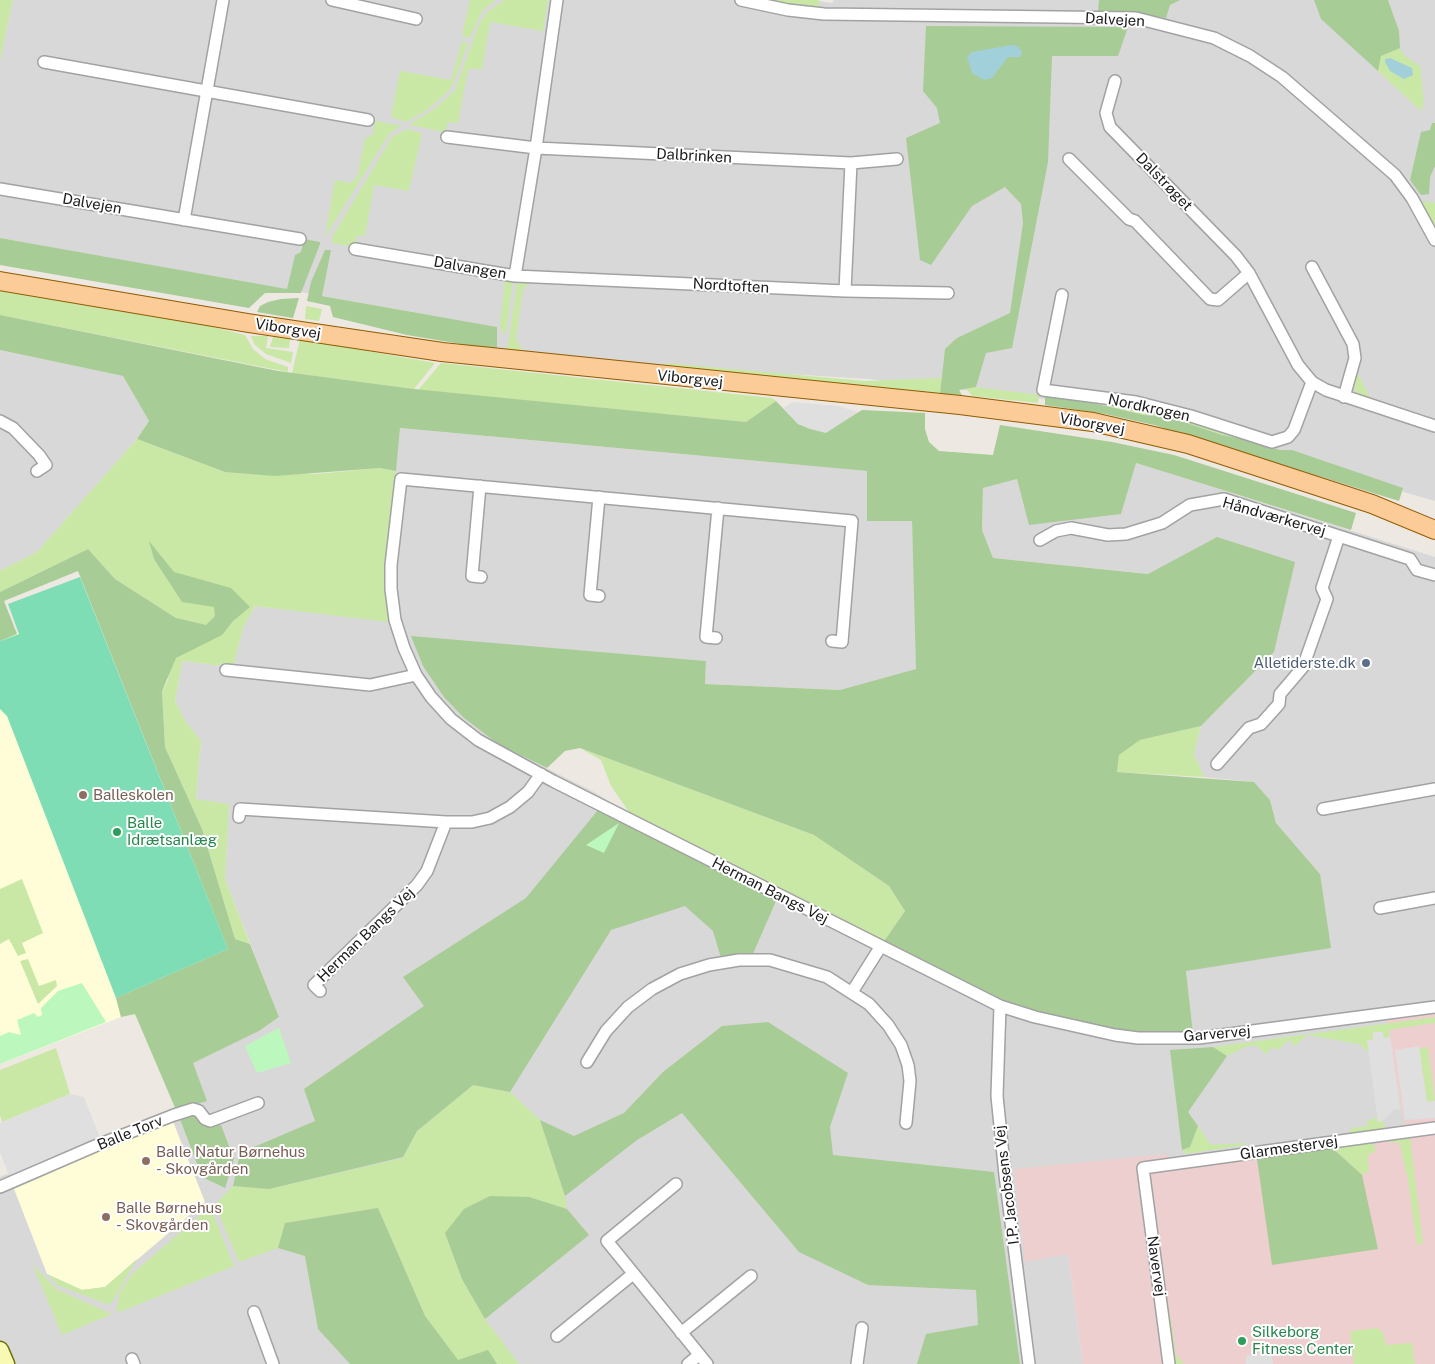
<!DOCTYPE html>
<html>
<head>
<meta charset="utf-8">
<style>
  body { margin:0 }
  canvas { display:block; background:#ede8e1 }
</style>
</head>
<body>
<canvas width="1435" height="1364"></canvas>
<script>
const c = document.querySelector('canvas').getContext('2d');
c.lineJoin = 'round';
function fillPath(path, color) { c.fillStyle = color; c.fill(path, 'evenodd'); }
const shape = rows => new Path2D(rows.map(r => 'M' + r).join(''));
function strokePath(path, color, width, dash) { c.strokeStyle = color; c.lineWidth = width; c.lineCap = dash ? 'butt' : 'round'; c.setLineDash(dash || []); c.stroke(path); }
function write(font, color, halo, rows, align = 'center') {
  c.font = font + ' "Public Sans",sans-serif'; c.lineWidth = 4; c.setLineDash([]); c.textBaseline = 'middle'; c.strokeStyle = halo; c.fillStyle = color; for (const [text, x, y, turn = 0] of rows) {
    c.save(); c.translate(x, y); c.rotate((+turn || 0) * Math.PI / 180); c.textAlign = isNaN(turn) ? turn : align; if (halo) c.strokeText(text, 0, 0); c.fillText(text, 0, 0); c.restore();
  }
}
const residential = shape([
  [13,0,811,0,832,3,834,0,1435,0,1435,501,1171,425,1052,400,869,379,656,366,497,350,496,327,0,238,0,61],
  [0,350,123,376,149,421,137,439,37,552,0,571],
  [399,428,868,471,912,521,917,669,840,690,705,684,706,661,411,637,498,744,594,792,631,815,1193,1033,1186,971,1320,874,1276,823,1270,800,1254,782,1204,777,1194,754,1201,726,1274,652,1217,537,1149,574,993,558,982,530,983,488,1017,479,1136,463,1435,557,1435,1003,1386,1010,1401,1108,1409,1136,1068,1254,1083,1364,0,1364,0,1177,203,1099,192,1063,259,1031,279,1017,225,879,229,804,196,800,201,740,187,724,175,701,182,662,185,661,220,666,221,663,234,664,243,628,255,606,388,621,386,568]
]);
const commercial = shape([
  [1435,1003,1435,1364,1083,1364,1068,1254,1025,1262,1014,1169,1167,1154,1175,1167,1408,1135,1401,1108,1386,1009]
]);
const education = shape([
  [21,632,121,1017,0,1064,0,641],
  [172,1119,205,1202,105,1287,82,1290,47,1274,14,1189]
]);
const grass = shape([
  [0,0,13,0,0,61],
  [470,0,496,0,482,11,470,38,462,36],
  [504,0,548,0,543,31,490,22,482,69,468,69,458,123,448,122,445,132,409,125,438,106,455,90,479,24,486,13],
  [762,0,819,0,819,9,787,5],
  [462,41,468,43,455,79,449,91,427,110,406,122,391,117,400,71,451,80],
  [1400,48,1405,56,1420,66,1424,102,1421,111,1378,71,1381,56],
  [375,121,401,126,389,134,325,237,335,180,350,183,357,177,365,139,373,134],
  [407,129,422,133,409,191,374,185,365,236,357,235,354,247,332,243,332,237,392,137],
  [1421,201,1435,203,1435,227,1434,224],
  [505,280,513,281,506,333,502,332,500,326],
  [517,283,530,283,523,289,516,339,524,353,507,352],
  [0,289,178,318,245,335,253,349,265,359,288,367,288,372,0,315],
  [306,306,322,309,319,321,305,319],
  [251,336,268,336,266,348,293,352,291,363,266,354,254,344],
  [273,337,290,338,289,348,270,347],
  [300,339,435,363,414,389,292,373],
  [441,363,772,398,776,401,746,422,418,390],
  [665,363,865,381,942,378,940,394,665,368],
  [1358,374,1371,400,1355,392,1354,382],
  [976,387,1039,395,1038,403,972,396,966,388],
  [1088,402,1180,418,1255,442,1222,435,1169,417,1144,415],
  [137,439,225,472,315,474,380,468,396,471,386,568,388,622,255,606,243,628,234,664,221,663,220,666,185,661,182,662,175,701,187,724,201,740,196,799,229,804,225,879,250,944,235,939,202,829,165,747,162,691,168,680,176,618,115,579,88,549,0,592,0,571,37,552],
  [1201,726,1194,754,1204,777,1117,772,1119,755,1140,740],
  [580,748,814,835,889,886,905,911,883,943,631,815,611,786,601,760],
  [22,879,43,933,22,943,26,953,18,956,9,939,0,944,0,889],
  [28,959,39,986,56,980,57,986,38,1004,20,961],
  [1435,1017,1435,1023,1389,1030,1390,1037,1367,1041,1369,1053,1359,1044,1307,1035,1295,1046,1289,1040,1278,1050,1273,1047,1266,1054,1257,1046,1247,1046,1227,1056,1213,1047],
  [1428,1047,1435,1101,1427,1102,1419,1049],
  [56,1048,70,1094,2,1122,0,1115,0,1070],
  [473,1085,510,1092,540,1120,565,1196,567,1209,529,1197,445,1233,462,1279,485,1319,519,1364,497,1364,488,1350,458,1361,425,1316,378,1208,286,1223,278,1248,239,1262,215,1205,233,1186,269,1189,403,1158,417,1131],
  [1377,1118,1378,1122,1384,1121,1385,1128,1349,1133,1352,1128,1368,1126,1367,1120],
  [1198,1126,1211,1145,1243,1143,1245,1145,1184,1154,1183,1150,1190,1147],
  [1410,1136,1423,1244,1417,1245,1408,1180,1399,1142,1390,1143,1392,1139],
  [1373,1141,1376,1151,1368,1155,1369,1171,1362,1175,1331,1147],
  [207,1209,211,1209,234,1266,117,1313,119,1293,132,1274],
  [137,1259,110,1305,59,1286,47,1274,82,1290,105,1287],
  [33,1265,56,1289,112,1314,62,1335],
  [1167,1316,1171,1318,1176,1355,1184,1364,1174,1364],
  [1378,1328,1383,1333,1386,1345,1412,1343,1415,1364,1354,1364,1350,1331]
]);
const forest = shape([
  [1099,0,1180,0,1170,5,1166,18,1135,13,1098,12],
  [1314,0,1388,0,1399,31,1400,48,1381,56,1378,71,1321,19],
  [926,26,1128,27,1118,56,1052,56,1048,162,1012,348,986,353,976,387,959,390,962,395,940,394,945,349,957,338,1010,313,1023,223,1021,204,1005,187,972,206,931,265,920,260,906,138,940,123,937,108,923,91],
  [1432,123,1435,123,1435,166,1430,177,1429,194,1421,195,1410,180,1421,132,1430,130],
  [0,238,287,289,295,255,301,252,304,239,320,242,320,244,301,293,265,293,249,308,0,265],
  [325,250,331,250,322,296,497,327,497,350,407,335,333,317,330,306,307,301,311,282],
  [299,298,293,318,257,312,260,306,268,302,281,299],
  [0,315,278,371,414,389,746,422,776,401,798,424,826,432,862,410,925,413,925,429,929,442,939,451,993,455,1000,425,1112,442,1174,455,1356,513,1351,530,1136,463,1121,514,1029,525,1017,479,983,488,982,530,993,558,1148,574,1217,537,1295,562,1274,652,1201,726,1140,740,1119,755,1117,772,1254,782,1270,800,1276,823,1320,874,1331,948,1186,971,1193,1033,1111,1031,1053,1019,1002,1001,883,943,905,911,889,886,814,835,580,748,565,751,547,768,498,744,463,717,444,697,423,666,411,636,706,661,705,684,840,690,916,669,912,521,867,521,867,471,400,428,396,471,380,468,275,476,225,472,137,439,149,421,123,376,0,350],
  [1045,396,1088,402,1144,415,1169,417,1222,435,1255,442,1280,450,1292,450,1403,488,1399,501,1154,425,1105,414,1045,405],
  [149,541,174,572,231,588,250,607,233,621,222,635,176,658,162,691,165,747,202,829,235,939,250,944,279,1017,259,1031,193,1063,207,1101,176,1110,135,1014,121,1017,116,998,228,949,78,571,4,601,17,634,0,641,0,592,88,549,115,579,176,618,206,625,215,616,214,607,182,602,154,559],
  [598,810,776,901,752,956,721,958,713,931,685,906,611,930,510,1092,473,1085,417,1131,403,1157,269,1189,233,1186,240,1153,315,1121,304,1089,424,1006,403,977,526,898],
  [768,1022,848,1073,830,1127,833,1155,994,1172,1020,1364,917,1364,926,1334,978,1325,976,1290,868,1285,799,1252,682,1113,637,1140,565,1196,540,1120,574,1136,624,1113,663,1072,722,1026],
  [1213,1047,1227,1056,1188,1112,1198,1126,1190,1147,1182,1150,1170,1050],
  [191,1115,198,1116,210,1124,221,1125,234,1159,225,1188,202,1177,180,1119],
  [1331,1147,1362,1175,1378,1249,1272,1265,1257,1159],
  [490,1196,529,1197,567,1209,589,1235,485,1319,462,1279,445,1233,464,1209],
  [378,1208,425,1316,458,1360,488,1350,497,1364,350,1364,318,1329,305,1256,278,1248,285,1223]
]);
const park = shape([
  [619,823,604,853,586,845],
  [82,983,106,1022,0,1064,0,1036,9,1032,21,1035,17,1020,34,1013,38,1017,42,1015,41,1008,58,991],
  [279,1028,291,1063,257,1073,245,1046]
]);
const pitch = shape([
  [80,577,228,949,116,998,7,716,0,709,0,641,19,634,8,604]
]);
const parking = shape([
  [793,402,838,406,858,412,826,433,810,429,798,424,783,408],
  [1373,1032,1383,1032,1384,1038,1390,1037,1400,1109,1394,1110,1383,1121,1378,1122,1367,1040,1373,1040],
  [1419,1046,1427,1102,1435,1101,1435,1118,1405,1120,1395,1050],
  [70,1094,84,1097,100,1138,9,1175,0,1152,0,1123],
  [1271,1351,1273,1364,1246,1364,1246,1356]
]);
const water = shape([
  [1012,45,1019,47,1022,53,1020,57,1008,57,992,78,984,80,972,73,967,57,972,52],
  [1390,58,1412,68,1413,75,1404,79,1390,71,1385,62,1385,59]
]);
const street = shape([
  [332,0,416,19],
  [741,0,788,10,824,14,1136,18,1214,38,1250,56,1282,77,1395,175,1412,198,1435,240],
  [44,62,368,120],
  [1115,81,1106,113,1110,127,1236,256,1249,273,1298,365,1312,382,1326,390,1435,426],
  [447,137,536,148,851,163,897,159],
  [1069,159,1129,219,1135,221,1210,299,1218,300,1249,273],
  [0,189,300,239],
  [184,220,223,0],
  [355,249,515,276,845,291,948,293],
  [1312,267,1353,344,1355,358,1344,397],
  [515,276,536,148,557,0],
  [845,291,851,163],
  [1062,295,1043,390,1136,402,1191,416,1272,442,1288,437,1294,430,1312,382],
  [0,421,13,428,39,455,46,465,37,471],
  [480,486,472,576,481,577],
  [599,497,590,595,599,596],
  [1040,540,1056,531,1071,528,1108,535,1126,534,1162,523,1190,505,1224,499,1410,559,1417,570,1435,575],
  [716,638,706,637,718,508],
  [832,641,842,642,852,521,401,479,391,565,391,589,395,620,404,648,416,675,431,697,451,719,478,740,553,781,1000,1006,1035,1017,1115,1035,1138,1038,1199,1038,1435,1007],
  [226,670,370,685,416,675],
  [1217,764,1249,728,1261,724,1279,704,1280,694,1303,667,1327,599,1322,588,1339,536],
  [1323,809,1435,789],
  [239,817,240,809,446,822,472,822,490,818,510,807,528,792,541,774],
  [1380,908,1435,898],
  [320,991,314,985,417,885,427,871,446,822],
  [852,992,881,946],
  [1000,1006,997,1096,1005,1175,1029,1364],
  [587,1062,606,1031,628,1007,652,989,680,974,709,965,739,960,770,960,827,977,869,1004,888,1025,901,1045,908,1065,910,1081,906,1123],
  [676,1184,607,1241,707,1364],
  [0,1187,95,1146,174,1115,193,1109,199,1111,205,1119,210,1121,258,1103],
  [254,1312,273,1364],
  [681,1333,751,1276],
  [557,1336,633,1274],
  [132,1359,134,1364],
  [688,1364,699,1355],
  [857,1364,862,1328],
  [1169,1364,1143,1168,1435,1128]
]);
const secondary = shape([
  [0,1350,6,1364]
]);
const primary = shape([
  [0,281,248,323,442,352,960,405,1093,422,1188,444,1372,504,1435,530]
]);
const markers = [
  [1366,663,5,"#5c6f8a"],
  [83,795,5,"#8d6e63"],
  [117,832,5,"#2e9e5b"],
  [146,1161,5,"#8d6e63"],
  [106,1217,5,"#8d6e63"],
  [1242,1341,5,"#2e9e5b"]
];
const streetNames = [
  ["Dalvejen",1115,20,3],
  ["Dalbrinken",694,156,3],
  ["Dalstrøget",1164,182,46],
  ["Dalvejen",92,204,10],
  ["Dalvangen",470,268,10],
  ["Nordtoften",731,286,3],
  ["Viborgvej",288,329,9],
  ["Viborgvej",690,379,6],
  ["Nordkrogen",1149,408,12],
  ["Viborgvej",1092,424,10],
  ["Håndværkervej",1274,517,16],
  ["Herman Bangs Vej",770,891,27],
  ["Herman Bangs Vej",366,935,-44],
  ["Garvervej",1217,1034,-5],
  ["Balle Torv",130,1133,-22],
  ["Glarmestervej",1289,1148,-8],
  ["I.P. Jacobsens Vej",1007,1185,-97],
  ["Navervej",1156,1266,82]
];
const serviceNames = [
  ["Alletiderste.dk",1356,663]
];
const educationNames = [
  ["Balleskolen",93,795],
  ["Balle Natur Børnehus",156,1152],
  ["- Skovgården",156,1169],
  ["Balle Børnehus",116,1208],
  ["- Skovgården",116,1225]
];
const leisureNames = [
  ["Balle",127,823],
  ["Idrætsanlæg",127,840],
  ["Silkeborg",1252,1332],
  ["Fitness Center",1252,1349]
];
fillPath(residential, '#d9d8d8');
fillPath(commercial, '#eecfcf');
fillPath(education, '#fffdd8');
fillPath(grass, '#c9e8a6');
fillPath(forest, '#a8cc95');
fillPath(park, '#bcf8be');
fillPath(pitch, '#7eddb4');
fillPath(parking, '#dfdfdf');
fillPath(water, '#a1d0db');
strokePath(street, '#a2a2a2', 14);
strokePath(secondary, '#686f05', 19);
strokePath(primary, '#925b01', 20);
strokePath(street, '#fff', 11);
strokePath(secondary, '#f8f9b3', 16);
strokePath(primary, '#fbcc98', 18);
for (const [x, y, r, color] of markers) { const dot = new Path2D(); dot.arc(x, y, r, 0, 2 * Math.PI); c.fillStyle = color; c.fill(dot); strokePath(dot, '#fff', 2); }
write('15px', '#1b1b1b', '#fff', streetNames);
write('15px', '#4e5e75', '#fff', serviceNames, 'right');
write('15px', '#785e54', '#fff', educationNames, 'left');
write('15px', '#27864d', '#fff', leisureNames, 'left');
</script>
</body>
</html>
